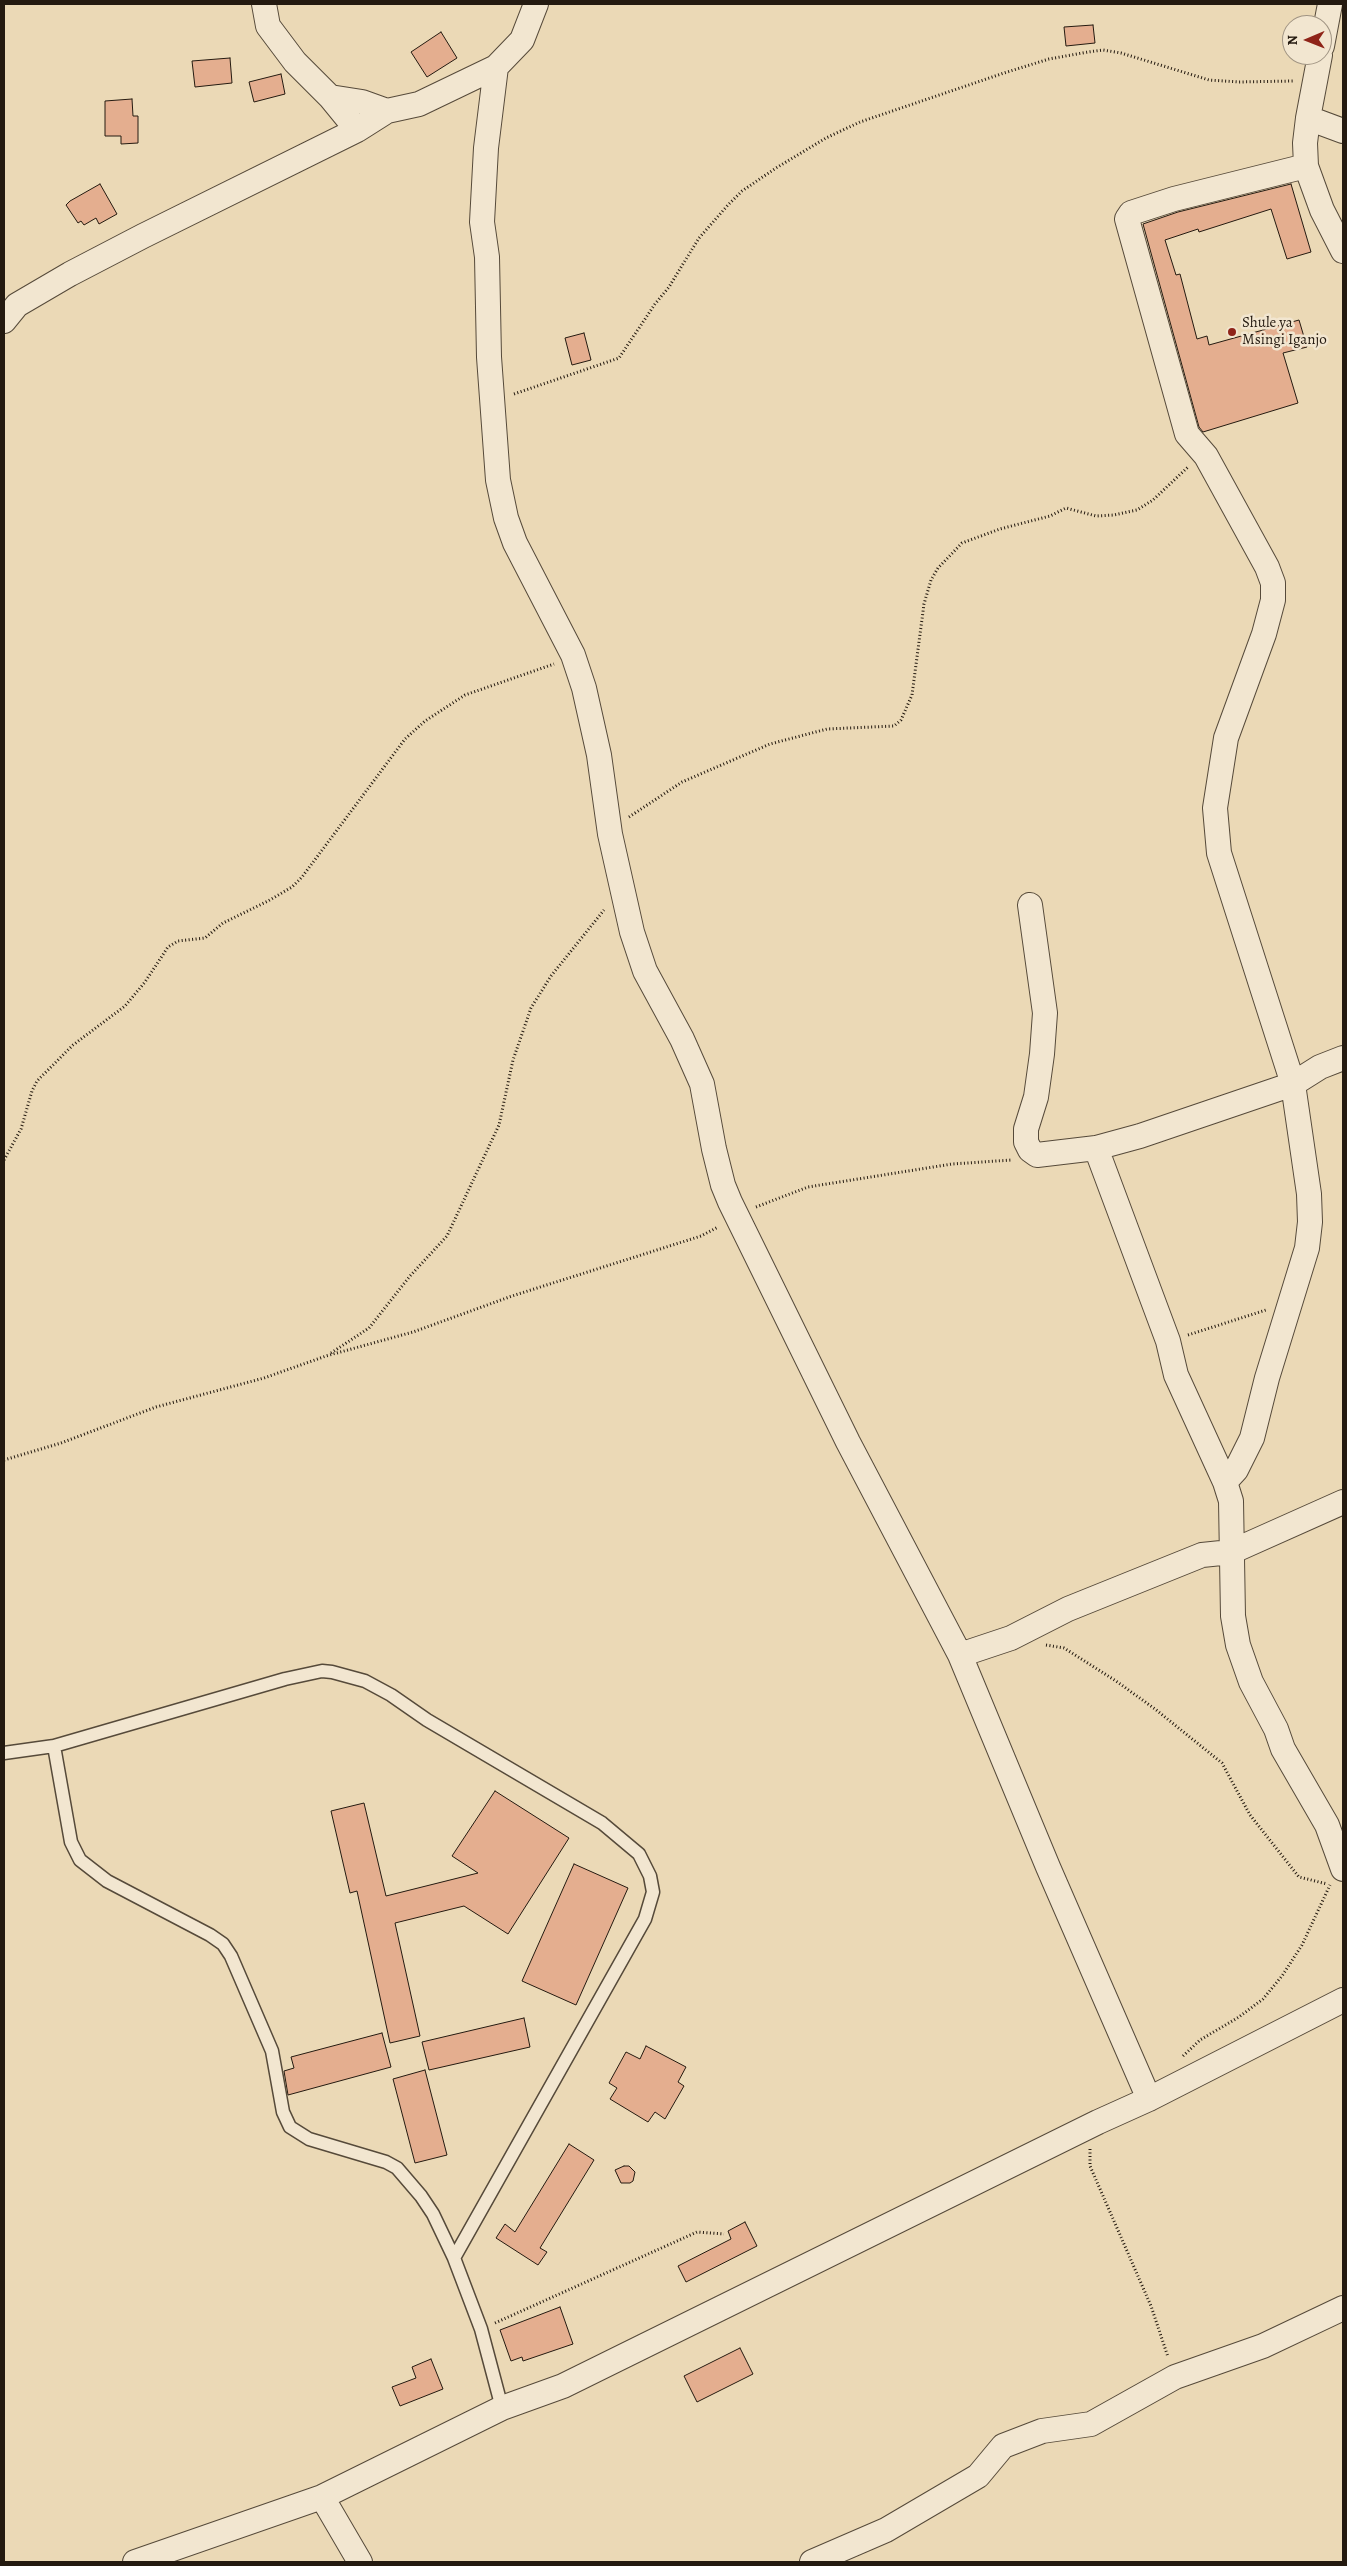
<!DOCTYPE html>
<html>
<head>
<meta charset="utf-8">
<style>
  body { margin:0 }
  #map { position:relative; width:1347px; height:2566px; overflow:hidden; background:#ebd9b6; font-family:Alegreya,serif }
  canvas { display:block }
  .frame { position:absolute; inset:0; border:5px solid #241a10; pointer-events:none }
  .north { position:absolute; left:1282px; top:15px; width:50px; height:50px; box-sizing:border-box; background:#f2e6d0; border:1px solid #a09483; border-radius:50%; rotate:269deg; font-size:14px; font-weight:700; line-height:20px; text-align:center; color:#241a10 }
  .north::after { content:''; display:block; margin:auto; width:18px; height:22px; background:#8f2418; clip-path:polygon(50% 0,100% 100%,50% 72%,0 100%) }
</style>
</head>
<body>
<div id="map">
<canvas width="1347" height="2566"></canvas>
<div class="frame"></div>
<div class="north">N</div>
</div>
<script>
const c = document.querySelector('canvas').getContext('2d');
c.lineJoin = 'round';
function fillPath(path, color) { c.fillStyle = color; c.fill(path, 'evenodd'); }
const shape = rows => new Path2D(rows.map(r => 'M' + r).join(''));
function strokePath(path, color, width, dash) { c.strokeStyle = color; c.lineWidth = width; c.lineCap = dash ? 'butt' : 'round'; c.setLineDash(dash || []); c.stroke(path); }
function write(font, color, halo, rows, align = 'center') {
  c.font = font + ' Alegreya,serif'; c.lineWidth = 5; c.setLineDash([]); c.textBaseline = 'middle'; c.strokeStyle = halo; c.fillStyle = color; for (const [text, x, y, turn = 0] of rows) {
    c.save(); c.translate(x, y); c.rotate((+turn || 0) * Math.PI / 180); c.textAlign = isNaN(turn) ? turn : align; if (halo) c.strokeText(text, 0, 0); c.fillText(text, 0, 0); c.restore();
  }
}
const building = shape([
  [1093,25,1095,43,1066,46,1064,27,1093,25],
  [441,32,457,58,427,77,411,52,441,32],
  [230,58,232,83,195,87,192,61,230,58],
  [281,74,285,94,254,102,249,82,281,74],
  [132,99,133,116,138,116,138,143,121,144,121,136,105,136,105,101,132,99],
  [100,184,117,214,99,224,96,218,84,225,81,221,78,223,66,205,70,201,100,184],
  [1291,184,1311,252,1287,259,1271,209,1199,232,1198,229,1165,240,1176,275,1180,274,1197,339,1207,336,1209,345,1299,320,1307,347,1283,353,1298,403,1203,432,1199,427,1143,224,1178,212,1291,184],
  [584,333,591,360,572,365,565,338,584,333],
  [495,1791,569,1838,508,1934,464,1906,395,1923,420,2036,390,2043,357,1891,350,1893,331,1811,364,1803,386,1896,478,1873,452,1856,495,1791],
  [574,1864,628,1888,576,2005,522,1981,574,1864],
  [524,2018,530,2047,429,2070,422,2042,524,2018],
  [382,2033,391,2067,288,2095,284,2071,294,2068,291,2057,382,2033],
  [646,2046,686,2067,678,2082,684,2086,665,2119,655,2112,648,2122,610,2099,617,2088,609,2083,626,2052,640,2059,646,2046],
  [425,2070,447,2155,415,2163,393,2079,425,2070],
  [569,2144,594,2160,540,2248,547,2252,538,2265,496,2238,505,2224,515,2232,569,2144],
  [624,2166,629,2166,635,2172,633,2181,630,2183,621,2183,615,2170,624,2166],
  [745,2222,757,2246,686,2282,678,2266,731,2239,728,2231,745,2222],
  [560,2307,573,2344,523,2361,522,2357,511,2361,500,2330,560,2307],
  [740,2348,753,2374,697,2402,684,2376,740,2348],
  [431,2359,443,2389,400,2406,392,2387,416,2378,412,2367,431,2359]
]);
const path = shape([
  [514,394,619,358,655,304,669,287,699,238,728,205,742,191,776,168,826,138,860,122,1004,73,1049,59,1088,52,1103,50,1121,53,1209,80,1239,82,1293,81],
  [629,817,682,782,770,744,827,729,894,726,901,720,912,695,924,604,931,580,938,568,962,543,1000,529,1050,516,1066,508,1096,516,1114,515,1137,510,1153,500,1188,467],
  [4,1160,21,1129,32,1091,37,1081,73,1045,125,1006,145,982,168,947,178,941,205,938,223,923,268,901,292,887,302,877,405,739,425,721,465,695,554,664],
  [756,1207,808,1187,952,1164,1012,1160],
  [1188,1335,1266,1310],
  [331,1353,369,1328,410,1276,447,1236,499,1125,513,1060,531,1008,551,976,604,910],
  [4,1460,61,1443,156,1407,264,1378,326,1356,413,1332,512,1296,701,1236,718,1227],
  [1046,1645,1064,1648,1116,1681,1155,1709,1222,1763,1250,1815,1299,1877,1327,1884],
  [1183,2056,1200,2040,1239,2017,1263,1999,1282,1976,1302,1945,1330,1885],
  [1090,2149,1090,2166,1151,2306,1168,2357],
  [495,2323,697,2232,724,2234]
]);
const lane = shape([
  [54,1746,71,1842,80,1860,107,1881,210,1935,223,1944,231,1956,272,2051,283,2112,290,2127,309,2139,386,2162,397,2168,421,2196,433,2214,454,2258,481,2329,502,2408],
  [4,1753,54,1746,285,1679,322,1671,332,1672,365,1681,391,1695,427,1720,602,1823,639,1854,650,1876,653,1892,645,1919,454,2258]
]);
const street = shape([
  [264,4,268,26,295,62,330,97,357,130],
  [1322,46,1330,4],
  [1320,55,1308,118,1305,143,1306,166,1322,210,1343,251],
  [496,67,486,148,482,222,487,257,489,357,498,480,506,518,515,543,573,655,584,688,599,755,610,834,632,932,645,971,682,1039,702,1084,714,1149,723,1185,730,1202,848,1442,960,1655,1048,1867,1149,2099],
  [330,97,362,102,387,111],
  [1308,118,1343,131],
  [4,321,17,305,70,274,143,236,357,130,387,111,419,104,496,67,522,40,536,4],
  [1030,905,1045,1013,1042,1054,1036,1097,1026,1129,1026,1142,1030,1150,1037,1155,1096,1148,1140,1136,1293,1084,1219,853,1215,808,1226,738,1264,634,1273,600,1273,583,1267,567,1206,456,1187,434,1127,219,1131,213,1174,199,1306,166],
  [1343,1058,1320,1067,1293,1084,1309,1194,1310,1222,1307,1248,1267,1378,1252,1438,1236,1470,1225,1482,1231,1501,1233,1616,1238,1645,1251,1682,1276,1729,1283,1749,1327,1825,1343,1869],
  [1096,1148,1168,1341,1176,1375,1225,1482],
  [960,1655,1011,1638,1068,1609,1202,1555,1231,1552,1343,1502],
  [322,2497,360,2562],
  [135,2562,322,2497,502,2408,563,2386,1098,2122,1149,2099,1343,2000],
  [812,2562,886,2530,978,2476,1003,2446,1042,2431,1091,2424,1175,2377,1263,2346,1343,2308]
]);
const markers = [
  [1232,332,5,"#8f2418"]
];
const poiNames = [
  ["Shule ya",1242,323],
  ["Msingi Iganjo",1242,340]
];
fillPath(building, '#e4ae8f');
strokePath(building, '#241a10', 1);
strokePath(lane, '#564a3a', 15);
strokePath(street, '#564a3a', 26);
strokePath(path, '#241a10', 3, [1, 2.5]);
strokePath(lane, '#f2e6d0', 12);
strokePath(street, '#f2e6d0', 24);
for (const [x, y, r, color] of markers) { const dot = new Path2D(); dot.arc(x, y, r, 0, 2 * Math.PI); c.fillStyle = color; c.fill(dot); strokePath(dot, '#f2e6d0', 2); }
write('15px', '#241a10', '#f2e6d0', poiNames, 'left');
</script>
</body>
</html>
